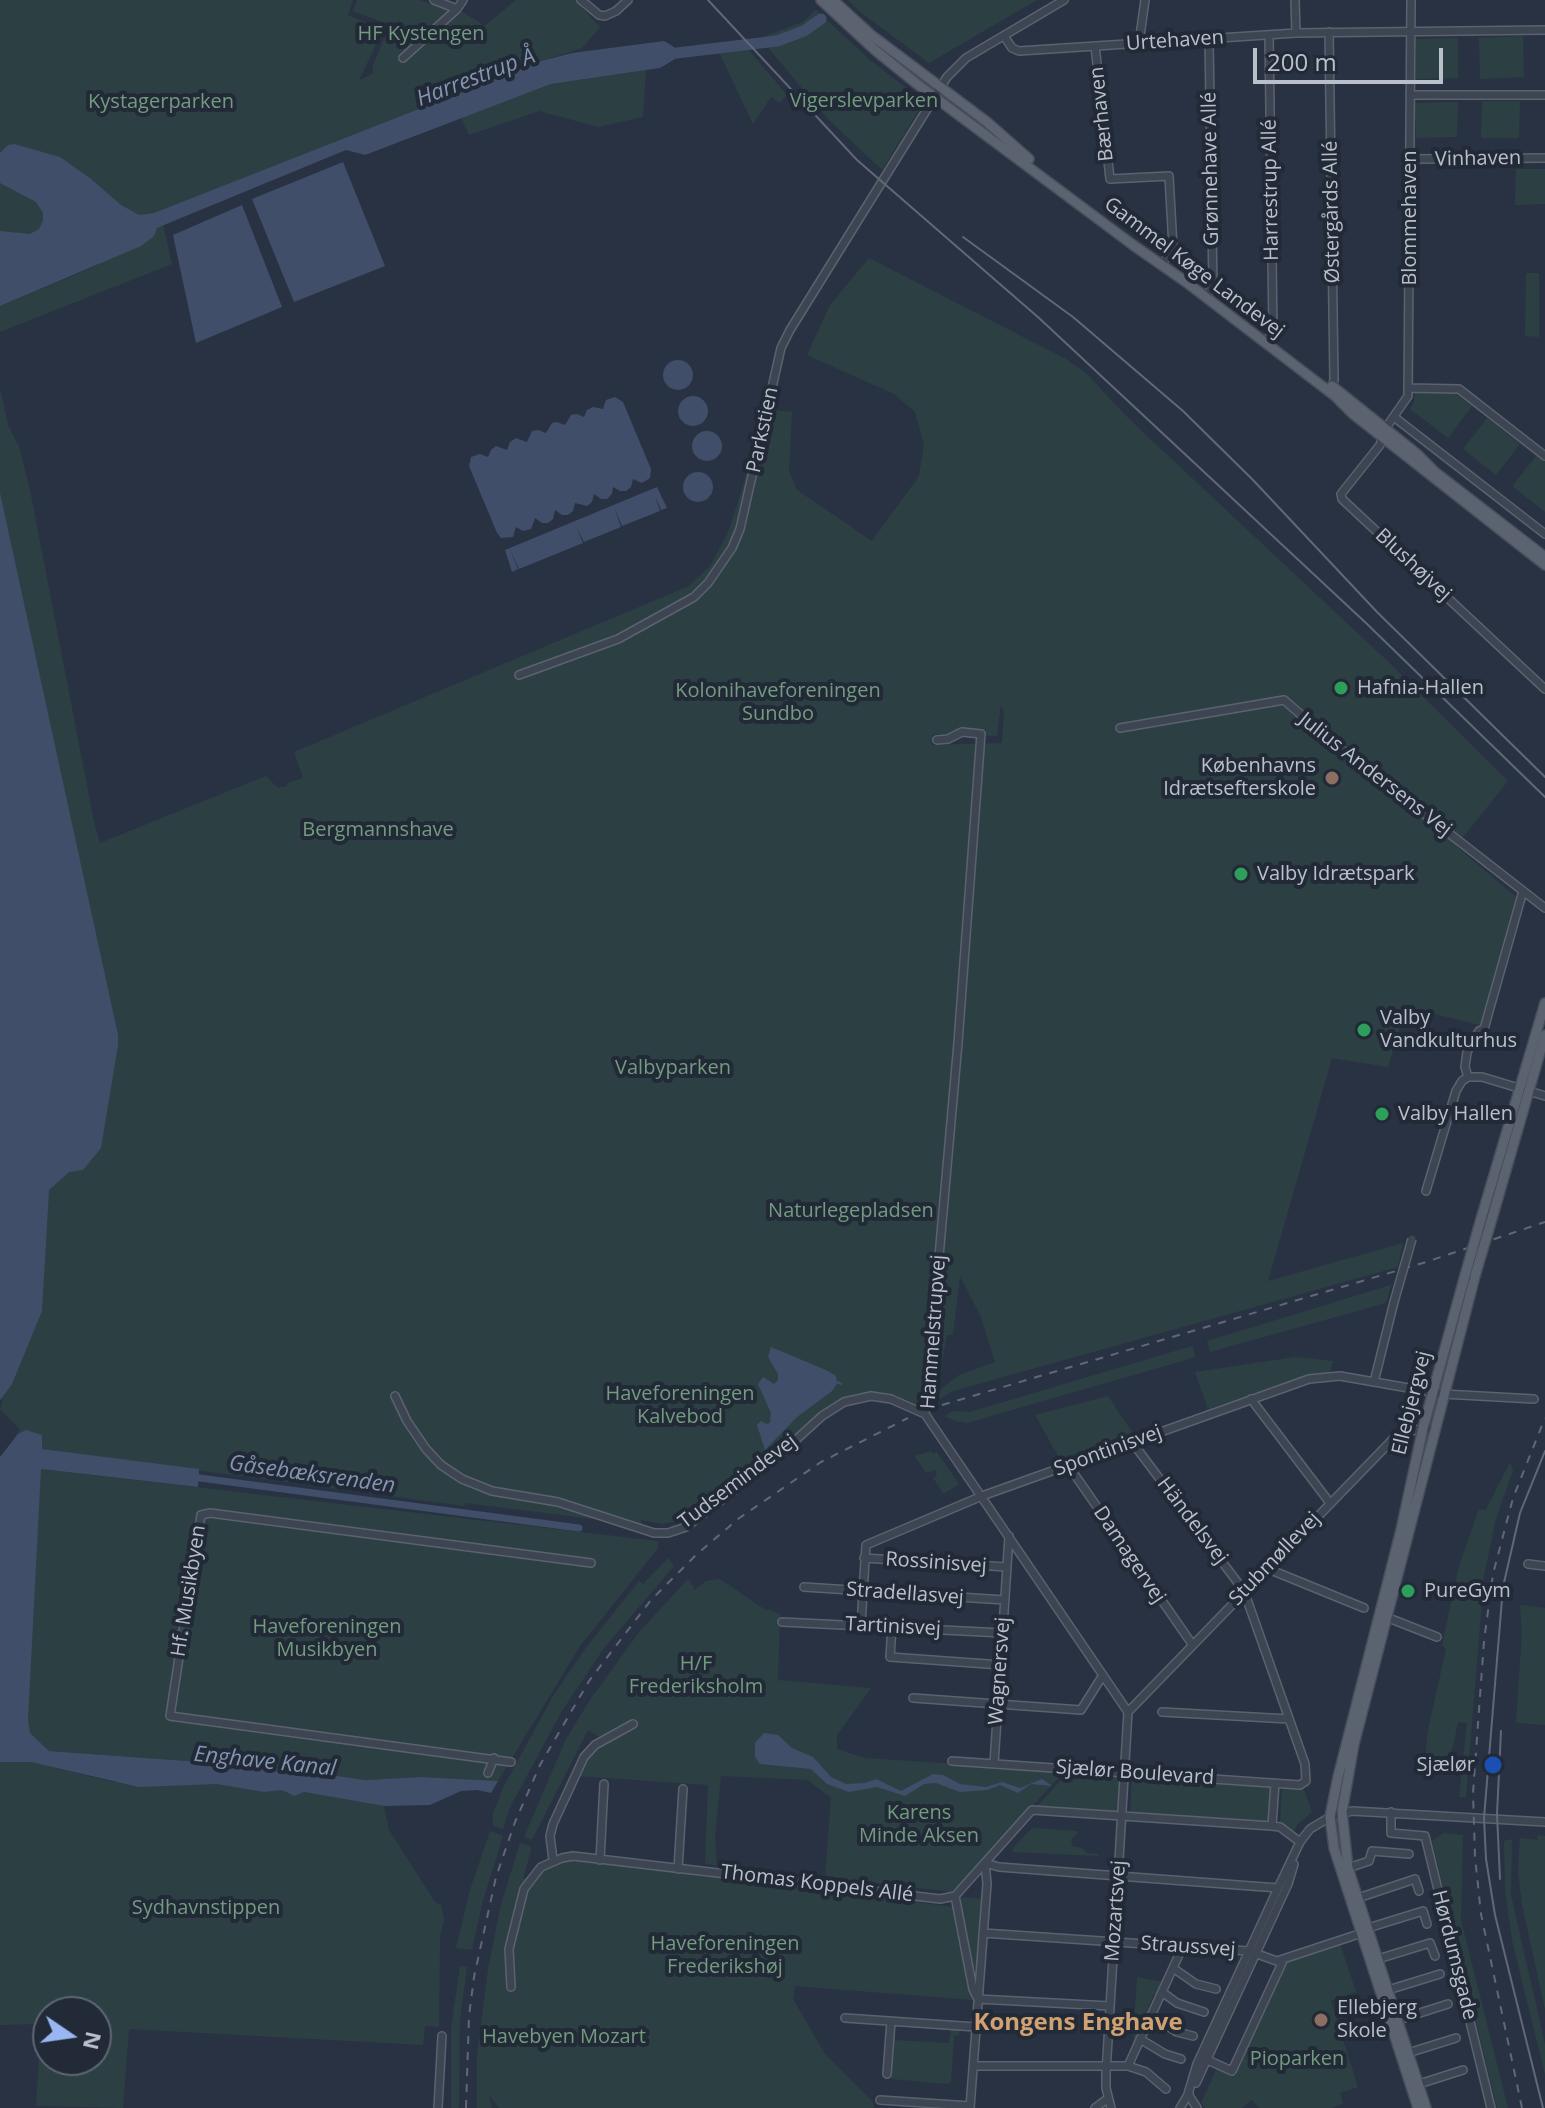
<!DOCTYPE html>
<html>
<head>
<meta charset="utf-8">
<style>
  body { margin:0 }
  #map { position:relative; width:1545px; height:2108px; overflow:hidden; background:#293242; font-family:"Open Sans",sans-serif }
  canvas { display:block }
  .north { position:absolute; left:32px; top:1996px; width:80px; height:80px; box-sizing:border-box; background:#222937; border:2px solid #5f6572; border-radius:50%; rotate:103deg; font-size:22px; font-weight:700; line-height:32px; text-align:center; color:#bac0cb }
  .north::after { content:''; display:block; margin:auto; width:28px; height:36px; background:#99b5f2; clip-path:polygon(50% 0,100% 100%,50% 72%,0 100%) }
  .scale { position:absolute; left:1253px; top:48px; width:190px; height:36px; box-sizing:border-box; border:4px solid #bac0cb; border-top:0; padding-left:10px; font-size:24px; line-height:28px; white-space:nowrap; color:#bac0cb; -webkit-text-stroke:6px #222937; paint-order:stroke }
</style>
</head>
<body>
<div id="map">
<canvas width="1545" height="2108"></canvas>
<div class="north">N</div>
<div class="scale">200 m</div>
</div>
<script>
const c = document.querySelector('canvas').getContext('2d');
c.lineJoin = 'round';
function fillPath(path, color) { c.fillStyle = color; c.fill(path, 'evenodd'); }
const shape = rows => new Path2D(rows.map(r => 'M' + r).join(''));
function strokePath(path, color, width, dash) { c.strokeStyle = color; c.lineWidth = width; c.lineCap = dash ? 'butt' : 'round'; c.setLineDash(dash || []); c.stroke(path); }
function write(font, color, halo, rows, align = 'center') {
  c.font = font + ' "Open Sans",sans-serif'; c.lineWidth = 8; c.setLineDash([]); c.textBaseline = 'middle'; c.strokeStyle = halo; c.fillStyle = color; for (const [text, x, y, turn = 0] of rows) {
    c.save(); c.translate(x, y); c.rotate((+turn || 0) * Math.PI / 180); c.textAlign = isNaN(turn) ? turn : align; if (halo) c.strokeText(text, 0, 0); c.fillText(text, 0, 0); c.restore();
  }
}
const green = shape([
  [0,0,353,0,348,15,383,30,359,80,373,74,373,65,390,25,353,11,357,0,420,0,458,15,462,12,482,24,453,52,516,0,575,0,600,27,582,48,541,61,154,214,0,305],
  [848,0,1037,0,929,63,859,11],
  [816,10,870,60,924,102,882,170,827,118,760,38,803,22],
  [1523,36,1524,77,1480,79,1479,38],
  [1458,38,1458,78,1416,79,1416,39],
  [747,48,787,95,779,103,771,97,753,124,719,52],
  [646,70,643,117,598,127,539,111,469,135,461,118,551,84],
  [1482,101,1520,101,1519,138,1481,138],
  [1458,102,1457,137,1416,138,1415,103],
  [1516,169,1545,169,1545,204,1515,205],
  [163,224,172,264,0,332,0,306,94,267],
  [869,258,1066,359,1085,372,1130,420,1381,655,1508,781,1456,846,1523,903,1488,1027,1406,1007,1388,1067,1332,1058,1268,1281,1403,1243,1398,1267,953,1391,939,1399,940,1390,959,1375,995,1362,981,1317,960,1276,953,1335,947,1335,935,1404,925,1401,917,1405,895,1395,878,1392,857,1394,838,1400,820,1412,769,1458,756,1468,754,1465,684,1520,662,1524,641,1520,641,1525,465,1503,464,1506,39,1449,40,1469,658,1541,658,1548,580,1646,498,1781,423,1777,365,1780,282,1768,49,1751,35,1738,36,1763,114,1782,216,1784,264,1792,282,1789,287,1793,304,1792,384,1806,389,1830,435,1902,441,1905,444,1920,440,1936,439,2027,425,2026,423,2045,129,2029,123,2108,36,2106,41,2024,0,2025,0,1461,20,1429,0,1409,3,1399,0,1400,0,388,8,425,19,447,30,490,94,822,100,843,266,776,278,788,287,786,287,783,303,778,294,752,689,586,710,566,728,533,743,486,761,409,792,412,789,471,797,490,872,541,919,476,924,444,915,412,894,394,807,355,830,305],
  [1001,705,1004,713,1002,743,931,745,933,735,937,734,997,736],
  [48,2012,96,2012,96,2060,48,2060],
  [1526,273,1539,273,1539,337,1525,336],
  [1415,393,1454,393,1472,406,1448,438,1410,409,1414,402],
  [1487,418,1520,444,1496,475,1463,449],
  [1537,455,1545,461,1545,512,1512,486],
  [1391,1285,1386,1303,1210,1352,1207,1341],
  [1192,1346,1196,1357,967,1423,955,1421,944,1416,954,1411,970,1412],
  [1295,1357,1333,1361,1330,1373,1295,1379,1208,1409,1195,1372],
  [1108,1396,1136,1438,1062,1463,1035,1415],
  [931,1451,933,1454,937,1452,959,1484,944,1494,933,1478,937,1476,935,1470,926,1473,915,1456],
  [1510,1462,1513,1471,1496,1518,1484,1576,1466,1797,1459,1797,1467,1723,1458,1722,1453,1747,1441,1769,1429,1780,1426,1747,1428,1730,1446,1649,1442,1645,1459,1566,1479,1509,1486,1510],
  [668,1558,674,1566,604,1648,562,1711,510,1807,503,1829,493,1826,493,1813,504,1786,553,1696,585,1649,639,1581,643,1584],
  [688,1579,694,1587,693,1591,706,1581,720,1579,767,1611,768,1609,780,1614,778,1680,871,1688,837,1735,837,1749,865,1758,1065,1771,952,1892,825,1877,831,1798,808,1780,721,1776,715,1837,717,1866,705,1863,708,1785,577,1776,590,1755,605,1744,603,1739,588,1730,532,1840,524,1837,566,1739,591,1698,640,1631],
  [1520,1605,1545,1608,1545,1725,1516,1723,1522,1632],
  [1069,1772,1120,1775,1117,1814,1035,1808],
  [1132,1776,1273,1785,1270,1823,1130,1814],
  [1286,1788,1304,1790,1312,1812,1297,1825,1293,1834,1280,1822,1282,1790],
  [1032,1828,1077,1831,1077,1835,1071,1839,1072,1846,1082,1848,1087,1853,1098,1854,1098,1856,1012,1852,1013,1848],
  [490,1831,503,1836,482,1904,472,1950,456,1948,470,1890],
  [1443,1833,1463,1835,1461,1920,1508,2108,1497,2108,1432,1841],
  [1538,1835,1545,1836,1545,2010,1522,1904,1518,1871,1520,1838,1537,1840],
  [1512,1839,1511,1895,1545,2044,1545,2075,1512,1940,1505,1891,1504,1841],
  [520,1843,530,1846,531,1850,523,1879,562,1858,954,1907,973,2000,795,1986,793,1999,825,2054,873,2102,874,2108,499,2108,489,2095,492,2108,477,2108,477,2057,488,1969,501,1904],
  [962,1897,983,1899,976,1969,972,1968,960,1904],
  [1340,1944,1356,1992,1331,2001,1358,2087,1340,2093,1343,2103,1332,2108,1259,2108,1252,2100,1242,2108,1205,2108,1201,2103,1217,2068,1235,2076,1288,1961],
  [460,1966,467,1967,460,2021,459,2108,451,2108,451,2028],
  [1137,1977,1162,1982,1159,1993,1158,1996,1154,1994,1139,2029,1142,2032,1132,2054],
  [951,2029,959,2030,959,2035,954,2036,951,2082,948,2084,891,2079,893,2040,949,2043]
]);
const water = shape([
  [664,41,674,47,675,59,660,68,551,84,365,155,346,150,164,225,157,228,154,236,141,246,0,306,0,231,30,234,39,229,43,221,43,213,36,202,0,183,0,153,8,145,14,144,60,157,91,179,121,205,139,215,154,213,541,61,572,53],
  [343,162,385,266,294,302,252,199],
  [242,205,282,307,196,343,173,235],
  '663 375a15 15 0 1 1 30 0a15 15 0 1 1-30 0Z',
  '678 411a15 15 0 1 1 30 0a15 15 0 1 1-30 0Z',
  [615,397,623,402,651,469,650,478,642,483,633,479,631,487,626,491,620,491,613,487,612,494,607,499,601,499,594,494,592,502,587,506,575,503,573,511,568,515,562,515,555,510,553,519,548,523,542,523,535,518,531,529,523,531,516,527,513,537,501,538,497,533,469,466,471,457,480,454,488,457,491,450,496,446,507,450,510,442,516,438,527,442,532,431,538,430,546,433,552,423,557,422,565,425,571,415,577,414,584,417,587,410,593,407,603,409,606,400],
  '692 446a15 15 0 1 1 30 0a15 15 0 1 1-30 0Z',
  '683 487a15 15 0 1 1 30 0a15 15 0 1 1-30 0Z',
  [657,487,667,508,661,510,655,496,660,511,622,526,614,507,621,527,584,542,577,528,583,543,519,569,510,549,518,569,512,572,505,550],
  [0,493,118,1035,118,1045,101,1148,83,1170,69,1172,49,1190,42,1311,12,1384,0,1400],
  [771,1347,828,1371,836,1376,837,1384,832,1391,797,1417,765,1450,757,1425,761,1421,766,1424,770,1423,771,1413,758,1384,763,1377,774,1384,778,1380,778,1374,768,1357],
  [26,1430,42,1435,42,1449,199,1469,198,1487,41,1469,28,1719,30,1733,49,1751,283,1768,365,1780,422,1777,498,1781,491,1793,477,1790,461,1791,430,1805,384,1806,304,1792,294,1796,282,1790,264,1792,216,1784,139,1787,31,1762,0,1762,0,1457,18,1434],
  [764,1733,778,1735,792,1748,813,1757,831,1777,846,1784,865,1783,876,1779,901,1791,933,1774,943,1775,960,1784,986,1787,1002,1782,1020,1788,1042,1779,1052,1786,1031,1784,1018,1793,1000,1785,987,1790,960,1792,936,1783,924,1784,905,1796,877,1787,849,1792,827,1784,811,1769,760,1764,755,1757,755,1743]
]);
const stream = shape([
  [837,1382,841,1384]
]);
const canal = shape([
  [192,1477,579,1528]
]);
const river = shape([
  [660,55,777,41,804,31,821,19]
]);
const minor = shape([
  [434,0,457,9],
  [581,0,599,15,605,16,616,11,628,0],
  [1295,0,1296,33],
  [1411,0,1408,396,1385,429,1380,445,1341,494,1342,499,1545,689],
  [1329,32,1334,380,1331,389],
  [1004,36,1012,48,1019,51,1296,33,1545,30],
  [1139,43,1145,0],
  [1095,46,1110,179,1169,176,1173,247,1165,260],
  [403,58,457,9,463,0],
  [1410,95,1545,95],
  [1410,159,1545,158],
  [1205,296,1213,287,1209,39],
  [1265,343,1273,331,1269,35],
  [1408,388,1459,389,1545,456],
  [1394,417,1545,534],
  [519,675,618,639,694,597,708,583,732,548,740,529,781,348,790,330,947,77,966,58,1064,0],
  [1120,728,1284,700,1337,746,1545,908],
  [937,740,948,739,962,732,981,734,958,1043,925,1414,1128,1712,1106,2073,1106,2088,1111,2108],
  [1468,1077,1465,1067,1467,1052,1479,1031,1484,1029,1523,891],
  [1426,1191,1456,1091,1462,1081,1468,1077,1482,1077,1545,1096],
  [1374,1382,1394,1302],
  [395,1396,407,1421,426,1449,441,1465,462,1479,492,1491,558,1502,654,1533,668,1533,686,1527,775,1459,822,1416,844,1402,871,1396,891,1399,925,1414],
  [1251,1399,1330,1503],
  [1068,1465,1192,1644],
  [864,1558,1007,1567],
  [1528,1564,1545,1566],
  [1266,1568,1364,1608],
  [804,1587,1005,1600],
  [1386,1617,1437,1637],
  [782,1622,1003,1633],
  [861,1625,866,1545,982,1496,1309,1379,1340,1376,1443,1394,1534,1399],
  [892,1626,890,1657,1001,1665],
  [913,1698,1081,1710,1103,1675],
  [1128,1712,1397,1435,1423,1428,1434,1430],
  [1162,1712,1289,1719],
  [952,1761,1300,1785,1306,1781,1305,1764,1244,1591,1132,1442],
  [511,1762,170,1716,201,1515,210,1513,591,1563],
  [994,1764,1009,1536],
  [488,1773,494,1758],
  [1391,1812,1391,1833,1425,1836,1491,2108],
  [1272,1826,1275,1783],
  [553,1860,550,1836,553,1824,584,1757,595,1745,633,1724],
  [600,1860,604,1784],
  [1348,1868,1369,1861,1372,1851,1409,1854],
  [678,1869,683,1789],
  [955,1896,1032,1810,1272,1826,1280,1827,1300,1842],
  [955,1896,973,1989,978,1999,1110,2006],
  [1358,1898,1415,1879,1419,1891],
  [1368,1928,1423,1911,1427,1924],
  [983,1933,1249,1951,1282,1963,1232,2071,1201,2057],
  [1378,1959,1430,1943,1435,1956],
  [1277,1961,1362,1933],
  [1173,1968,1196,1984,1216,1989],
  [511,1987,509,1949,524,1889,541,1867,562,1858,573,1856,940,1899,955,1896],
  [1388,1990,1440,1974],
  [1162,1992,1177,2003,1204,2012],
  [1151,2015,1177,2032,1193,2036],
  [845,2018,976,2027],
  [1398,2020,1448,2004],
  [1140,2039,1165,2054,1181,2059],
  [1408,2053,1456,2038],
  [973,2066,1128,2066,1183,1946],
  [1128,2066,1146,2072,1166,2089],
  [887,2074,891,2021],
  [1196,2083,1288,1884,1294,1864],
  [1419,2084,1463,2070],
  [1188,2094,1197,2064,1278,1888,1300,1842,1310,1829,1330,1817,1352,1811,1545,1822],
  [1188,2094,1197,2108],
  [880,2100,970,2106],
  [438,2108,442,2036],
  [970,2108,987,1884,985,1863,999,1867,1278,1888],
  [1095,2108,1107,2099],
  [1180,2108,1189,2093]
]);
const major = shape([
  [821,0,875,50,917,84,1133,245,1186,282,1335,396,1353,414,1545,565],
  [833,0,870,34,987,122,1029,159],
  [1332,386,1417,454,1435,472,1545,557],
  [1493,1215,1545,1035],
  [1481,1219,1545,1003],
  [1418,2108,1334,1848,1330,1817,1338,1777,1401,1530,1423,1428,1464,1279],
  [1426,2108,1348,1868,1342,1812,1354,1744,1475,1276]
]);
const tram = shape([
  [708,0,857,160,1039,318,1366,623,1545,797],
  [963,237,1073,317,1183,411,1253,480,1377,612,1545,777],
  [1500,1879,1497,1814,1501,1731],
  [1543,2108,1495,1915,1486,1859,1484,1818,1503,1587,1520,1513,1545,1451]
]);
const rail = shape([
  [942,1405,1423,1263,1545,1222],
  [466,2108,469,2016,474,1977,496,1877,515,1822,540,1765,589,1681,651,1600,696,1555,738,1519,821,1462,908,1418],
  [1522,2108,1481,1914,1475,1857,1473,1793,1484,1641,1493,1574,1513,1498,1545,1418]
]);
const minorBridge = shape([
  [1394,1302,1412,1239]
]);
const majorBridge = shape([
  [1475,1276,1493,1215],
  [1464,1279,1481,1219]
]);
const markers = [
  [1341,688,8,"#2e9e5b"],
  [1332,778,8,"#8d6e63"],
  [1241,874,8,"#2e9e5b"],
  [1364,1030,8,"#2e9e5b"],
  [1382,1114,8,"#2e9e5b"],
  [1408,1591,8,"#2e9e5b"],
  [1493,1765,10,"#1a4fb4"],
  [1321,2020,8,"#8d6e63"]
];
const parkNames = [
  ["HF Kystengen",421,34],
  ["Vigerslevparken",864,101],
  ["Kystagerparken",161,102],
  ["Kolonihaveforeningen",778,691],
  ["Sundbo",778,714],
  ["Bergmannshave",378,830],
  ["Valbyparken",673,1068],
  ["Naturlegepladsen",851,1211],
  ["Haveforeningen",680,1394],
  ["Kalvebod",680,1417],
  ["Haveforeningen",327,1627],
  ["Musikbyen",327,1650],
  ["H/F",696,1664],
  ["Frederiksholm",696,1687],
  ["Karens",919,1813],
  ["Minde Aksen",919,1836],
  ["Sydhavnstippen",206,1908],
  ["Haveforeningen",725,1944],
  ["Frederikshøj",725,1967],
  ["Havebyen Mozart",564,2037],
  ["Pioparken",1297,2059]
];
const streetNames = [
  ["Urtehaven",1175,41,-4],
  ["Bærhaven",1102,114,-96],
  ["Vinhaven",1478,159,-1],
  ["Grønnehave Allé",1211,169,-91],
  ["Harrestrup Allé",1271,190,-91],
  ["Østergårds Allé",1332,212,-91],
  ["Blommehaven",1410,218,-90],
  ["Gammel Køge Landevej",1194,268,37],
  ["Parkstien",763,430,-78],
  ["Blushøjvej",1413,565,43],
  ["Julius Andersens Vej",1375,775,38],
  ["Hammelstrupvej",934,1332,-86],
  ["Ellebjergvej",1412,1403,-76],
  ["Spontinisvej",1108,1451,-20],
  ["Tudsemindevej",738,1482,-37],
  ["Händelsvej",1192,1521,53],
  ["Damagervej",1129,1555,56],
  ["Stubmøllevej",1275,1559,-46],
  ["Rossinisvej",936,1563,4],
  ["Hf. Musikbyen",189,1591,-81],
  ["Stradellasvej",905,1594,4],
  ["Tartinisvej",893,1627,3],
  ["Wagnersvej",1000,1671,-86],
  ["Sjælør Boulevard",1135,1773,4],
  ["Thomas Koppels Allé",817,1884,7],
  ["Mozartsvej",1116,1911,-86],
  ["Straussvej",1188,1947,4],
  ["Hørdumsgade",1454,1955,76]
];
const poiNames = [
  ["Hafnia-Hallen",1357,688],
  ["Københavns",1316,766,"right"],
  ["Idrætsefterskole",1316,789,"right"],
  ["Valby Idrætspark",1257,874],
  ["Valby",1380,1018],
  ["Vandkulturhus",1380,1041],
  ["Valby Hallen",1398,1114],
  ["PureGym",1424,1591],
  ["Sjælør",1475,1765,"right"],
  ["Ellebjerg",1337,2008],
  ["Skole",1337,2031]
];
const waterNames = [
  ["Harrestrup Å",476,78,-21],
  ["Gåsebæksrenden",312,1475,8],
  ["Enghave Kanal",265,1762,6]
];
const quarterNames = [
  ["Kongens Enghave",1078,2023]
];
fillPath(green, '#2c4044');
fillPath(water, '#404e6a');
strokePath(stream, '#404e6a', 2);
strokePath(canal, '#404e6a', 7);
strokePath(river, '#404e6a', 11);
strokePath(minor, '#5b626f', 10);
strokePath(major, '#474d5b', 12);
strokePath(minor, '#3d4452', 7);
strokePath(major, '#5b6371', 9);
strokePath(tram, '#606878', 2);
strokePath(rail, '#606878', 2, [8, 8]);
strokePath(minorBridge, '#5b626f', 10, []);
strokePath(majorBridge, '#474d5b', 12, []);
strokePath(minorBridge, '#3d4452', 7);
strokePath(majorBridge, '#5b6371', 9);
for (const [x, y, r, color] of markers) { const dot = new Path2D(); dot.arc(x, y, r, 0, 2 * Math.PI); c.fillStyle = color; c.fill(dot); strokePath(dot, '#222937', 3); }
write('20px', '#739b7f', '#222937', parkNames);
write('20px', '#bac0cb', '#222937', streetNames);
write('20px', '#bac0cb', '#222937', poiNames, 'left');
write('italic 22px', '#8494b1', '#222937', waterNames);
write('bold 24px', '#d0a171', '#222937', quarterNames);
</script>
</body>
</html>
